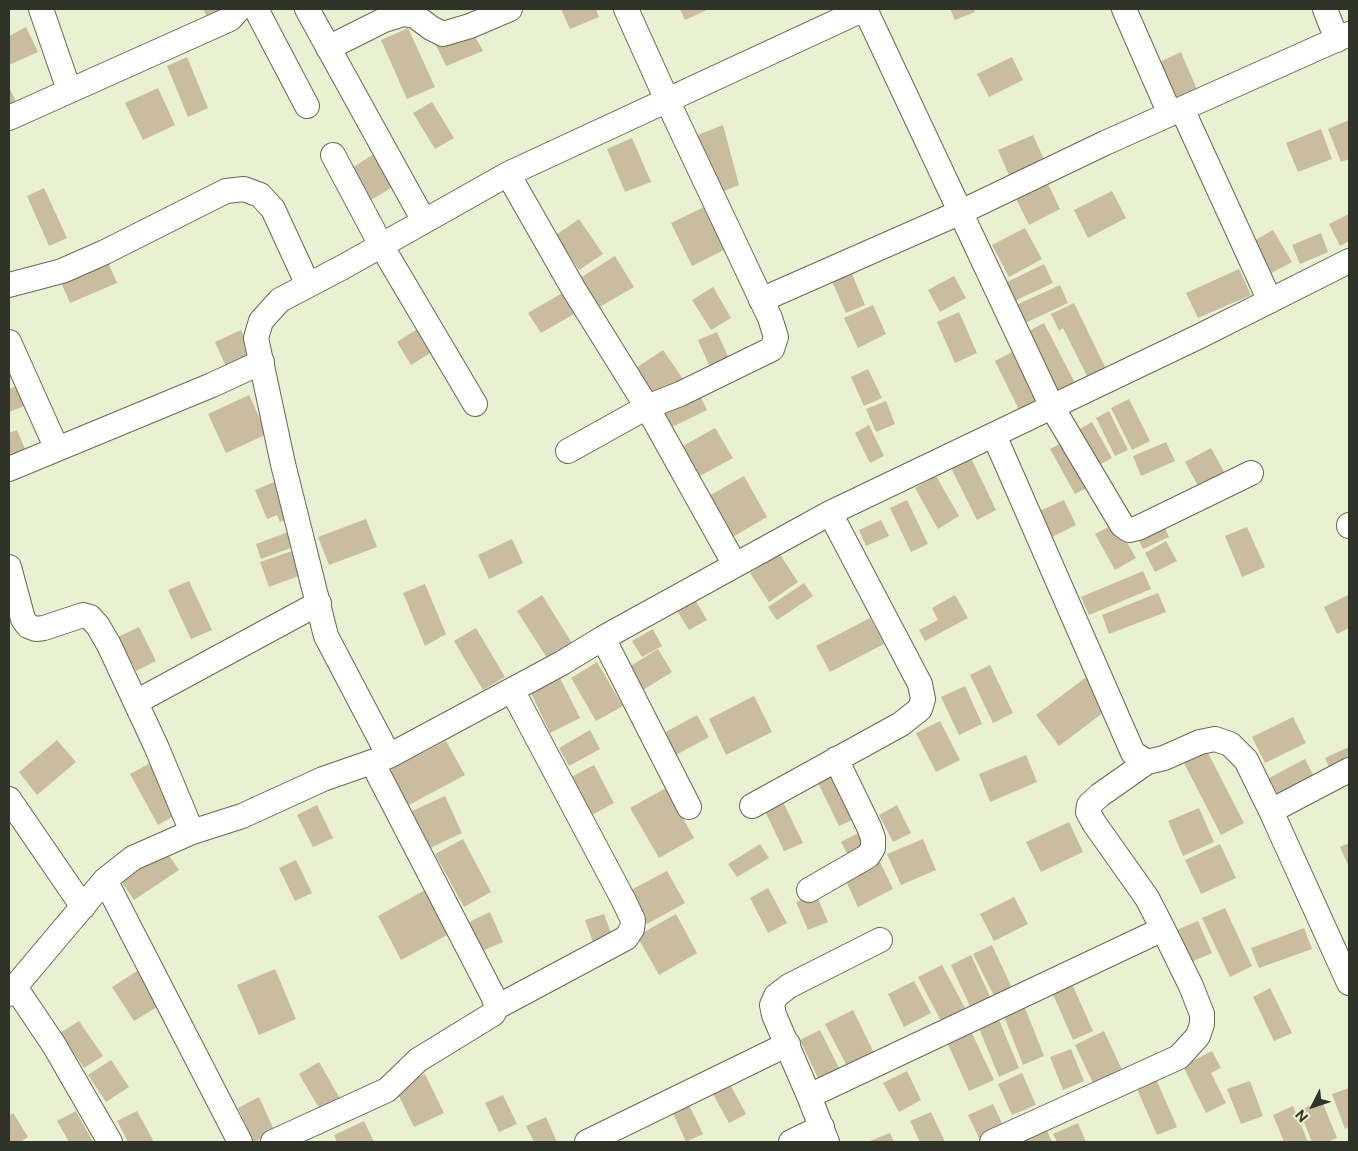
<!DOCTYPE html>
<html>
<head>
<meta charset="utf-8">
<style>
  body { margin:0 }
  #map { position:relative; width:1358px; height:1151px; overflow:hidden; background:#e9f1d2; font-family:"Public Sans",sans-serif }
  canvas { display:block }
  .frame { position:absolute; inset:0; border:10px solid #303327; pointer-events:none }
  .north { position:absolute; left:1288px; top:1081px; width:50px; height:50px; -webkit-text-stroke:4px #e9f1d2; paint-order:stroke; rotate:229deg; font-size:14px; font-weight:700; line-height:20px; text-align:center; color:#303327 }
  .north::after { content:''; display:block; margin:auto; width:18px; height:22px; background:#303327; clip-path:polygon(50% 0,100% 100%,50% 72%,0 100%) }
</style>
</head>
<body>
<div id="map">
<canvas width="1358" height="1151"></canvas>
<div class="frame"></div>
<div class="north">N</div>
</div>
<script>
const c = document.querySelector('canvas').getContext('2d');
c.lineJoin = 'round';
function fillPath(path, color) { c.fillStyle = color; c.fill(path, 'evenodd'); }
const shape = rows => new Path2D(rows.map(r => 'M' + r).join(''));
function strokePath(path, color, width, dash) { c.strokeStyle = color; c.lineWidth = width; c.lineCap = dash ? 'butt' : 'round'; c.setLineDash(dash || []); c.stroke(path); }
const building = shape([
  [203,9,227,9,210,23],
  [561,9,596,9,599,17,570,29],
  [680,9,709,9,685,20],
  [950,9,974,9,975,12,955,20],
  [26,27,38,52,9,65,9,36],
  [408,28,435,87,407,99,381,40],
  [471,29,483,51,446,66,435,43],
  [1181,52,1198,92,1172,104,1155,64],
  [187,57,208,108,188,117,167,66],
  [1012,57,1023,80,989,97,977,74],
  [9,87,19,108,9,113],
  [158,88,175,125,143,140,125,103],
  [432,102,454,138,435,149,413,113],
  [1349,120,1349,159,1341,162,1328,129],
  [723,125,739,185,719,193,690,138],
  [1321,129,1332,159,1298,172,1286,143],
  [1033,135,1047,166,1012,182,998,150],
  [632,138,651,182,625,192,607,149],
  [380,150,400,183,371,200,352,168],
  [1046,180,1060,209,1029,225,1014,195],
  [44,188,67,238,49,246,27,196],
  [1112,191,1126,218,1088,238,1074,210],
  [706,206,728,248,692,266,671,223],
  [1349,214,1349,241,1340,246,1329,224],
  [579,219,603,254,579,270,556,235],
  [1025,228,1042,259,1009,277,992,245],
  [1273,230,1292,262,1266,276,1248,244],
  [1321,233,1328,252,1300,264,1292,245],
  [615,256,634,287,598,308,580,278],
  [107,260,117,283,70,303,60,280],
  [848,264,865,305,846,313,828,272],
  [1044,264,1053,283,1012,302,1003,284],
  [1239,269,1251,295,1198,318,1186,293],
  [954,276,966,298,940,312,928,290],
  [1060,285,1068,303,1023,324,1014,306],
  [713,287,731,318,711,330,692,300],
  [569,289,581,310,541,333,528,313],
  [1074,303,1106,369,1088,378,1063,328,1059,331,1051,314],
  [873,305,886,334,858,348,844,318],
  [959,312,977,353,955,363,937,322],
  [1044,323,1076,385,1057,395,1025,333],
  [422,326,437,349,411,365,397,342],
  [241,330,254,359,228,371,215,342],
  [717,332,731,363,712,372,698,340],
  [663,350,683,379,649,401,630,372],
  [1016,350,1041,403,1021,414,995,361],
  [868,369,882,398,864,406,851,377],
  [19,385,27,405,9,412,9,389],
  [698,391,707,410,668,429,659,410],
  [249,395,267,434,226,453,208,414],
  [1129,399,1150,441,1132,450,1111,408],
  [886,401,895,424,876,432,866,409],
  [1109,411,1128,450,1115,456,1096,418],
  [1092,422,1112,458,1099,465,1080,429],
  [869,425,884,456,870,463,855,433],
  [715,428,733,458,700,476,683,446],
  [17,430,28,456,9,460,9,433],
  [1065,441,1090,486,1075,494,1050,449],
  [1166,442,1175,461,1141,476,1133,456],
  [1211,448,1227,477,1201,491,1185,462],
  [971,458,996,510,977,520,951,468],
  [744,476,767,517,731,538,707,497],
  [936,476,959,516,938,529,915,488],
  [281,479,296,515,280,522,277,515,267,519,255,490],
  [907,500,928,544,911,552,890,508],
  [1064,500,1076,525,1050,538,1037,512],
  [366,519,377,547,329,565,318,537],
  [881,520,889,536,866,546,859,530],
  [1116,523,1136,558,1115,570,1095,534],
  [1164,526,1169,537,1143,549,1138,539],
  [1247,527,1265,567,1242,577,1225,536],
  [291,531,296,546,261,559,256,544],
  [512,539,523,563,489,579,478,555],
  [1166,541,1177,561,1155,572,1145,553],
  [298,549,307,573,269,587,260,562],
  [779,553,798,582,769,602,750,573],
  [1143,571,1151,589,1089,615,1081,597],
  [189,581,212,630,191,639,168,590],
  [804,583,813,596,777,620,768,607],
  [425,584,446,634,425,646,403,593],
  [1158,593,1166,612,1109,634,1102,615],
  [542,595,572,643,547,658,517,611],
  [955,595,968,618,925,641,919,630,938,620,932,608],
  [1348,595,1349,628,1337,634,1324,607],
  [694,598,707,620,689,630,676,609],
  [870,618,884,644,830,672,816,646],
  [139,627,156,661,136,671,118,637],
  [476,628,505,677,483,690,454,641],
  [653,629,662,646,642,657,632,641],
  [658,649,672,672,643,690,629,667],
  [597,662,623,706,596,721,571,678],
  [990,665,1013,713,993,723,970,675],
  [1097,669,1120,700,1059,746,1036,715],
  [559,676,580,718,550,733,530,691],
  [965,686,982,724,959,735,941,697],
  [754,696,772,732,726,755,709,719],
  [697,715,709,737,676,755,664,733],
  [1293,717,1306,743,1265,763,1252,737],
  [940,721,960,760,936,772,916,733],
  [590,730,600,749,569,766,559,748],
  [57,740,76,762,37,795,19,772],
  [446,741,465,775,407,806,388,771],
  [1349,747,1349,764,1331,772,1325,758],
  [1207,751,1244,823,1221,835,1184,763],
  [1026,755,1037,782,990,802,979,774],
  [1305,759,1318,784,1282,802,1269,778],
  [154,761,182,811,158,825,130,774],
  [594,765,614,803,588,817,567,779],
  [840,772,861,816,839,826,818,783],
  [666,788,694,838,659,858,630,808],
  [445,796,462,833,430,848,412,811],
  [783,802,803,843,784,851,765,811],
  [317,805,333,838,313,847,297,815],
  [897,805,911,833,893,842,879,815],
  [1199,808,1214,842,1183,856,1168,821],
  [1069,822,1083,852,1041,872,1026,842],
  [860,832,870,851,851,861,841,842],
  [463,839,491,892,464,907,435,854],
  [923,839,936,870,901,885,887,854],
  [1349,843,1349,867,1340,847],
  [760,844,769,858,737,877,728,864],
  [1220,844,1236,878,1201,894,1185,860],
  [166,851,179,870,134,900,121,881],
  [296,860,312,893,295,901,279,868],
  [880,862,893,889,858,907,845,879],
  [667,871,685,903,647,924,629,891],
  [768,888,787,923,768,933,750,898],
  [427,889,451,933,401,960,378,916],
  [816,894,828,922,808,930,796,902],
  [1014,897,1028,924,994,941,980,914],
  [1225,908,1252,966,1230,977,1202,918],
  [490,912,503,942,482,951,469,922],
  [604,914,613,939,594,945,585,920],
  [676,914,697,953,659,975,637,936],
  [1198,921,1212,953,1189,963,1174,931],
  [1304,928,1312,949,1259,968,1251,948],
  [992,945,1013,990,995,998,973,954],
  [971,955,993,1003,973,1013,951,965],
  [942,965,965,1008,941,1021,918,977],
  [142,968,165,1002,134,1021,112,987],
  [275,969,296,1019,259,1035,237,985],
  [914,981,931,1013,904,1027,888,994],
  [1072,984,1093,1031,1073,1040,1052,992],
  [1270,988,1292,1033,1274,1041,1253,997],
  [1025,1008,1044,1056,1023,1065,1004,1016],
  [853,1010,877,1059,850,1072,825,1024],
  [996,1013,1019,1068,999,1077,976,1021],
  [79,1021,103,1056,84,1068,60,1033],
  [970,1029,994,1080,969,1091,946,1040],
  [820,1030,839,1068,818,1078,800,1040],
  [1104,1031,1125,1076,1096,1089,1075,1045],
  [1071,1049,1084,1081,1063,1090,1050,1057],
  [1212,1051,1221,1068,1211,1073,1226,1103,1206,1113,1183,1066],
  [111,1060,129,1087,106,1102,88,1075],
  [319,1062,342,1102,322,1113,299,1074],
  [907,1071,921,1100,899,1112,883,1083],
  [1022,1073,1036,1105,1012,1115,998,1084],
  [425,1074,444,1113,414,1127,395,1088],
  [727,1079,746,1114,729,1123,710,1089],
  [1156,1079,1177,1127,1157,1135,1136,1087],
  [1250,1081,1263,1116,1241,1124,1227,1089],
  [1349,1088,1349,1127,1345,1129,1332,1094],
  [503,1095,517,1124,499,1132,485,1103],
  [259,1097,275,1132,254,1142,238,1108],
  [1322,1101,1337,1138,1327,1142,1312,1142,1299,1110],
  [993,1104,1006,1132,981,1142,968,1115],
  [689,1105,703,1134,686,1142,673,1113],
  [1293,1106,1308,1142,1284,1142,1273,1115],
  [76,1111,93,1142,69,1142,57,1121],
  [137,1111,153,1140,150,1142,128,1142,117,1121],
  [931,1112,945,1142,920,1142,910,1121],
  [13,1113,28,1137,20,1142,9,1142,9,1116],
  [546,1117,557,1142,534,1142,526,1126],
  [364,1121,374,1142,337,1142,334,1135],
  [1078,1123,1086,1142,1057,1142,1053,1134],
  [1046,1128,1052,1142,1011,1142],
  [890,1133,894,1142,867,1142]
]);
const street = shape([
  [41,9,69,90],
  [256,9,307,106],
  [307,9,424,221],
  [865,9,1052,407,1122,525,1129,530,1138,528,1251,473],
  [1124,9,1170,114],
  [1325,9,1337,40],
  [328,48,384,20,403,14,415,16,431,28,443,34,470,26,510,9],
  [1182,109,1270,301],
  [9,118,230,19,239,9],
  [333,155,381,245,475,404],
  [508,174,573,288,647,407,735,565],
  [9,285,62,271,105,252,226,191,244,189,260,195,273,209,308,285],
  [761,300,961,212,1105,143,1349,34],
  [9,342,57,449],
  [994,435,1133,753,1147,762,1164,758,1200,742,1215,739,1230,744,1246,760,1271,811,1349,983],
  [568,451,647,407,680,394,772,349,776,337,770,318,667,100,626,9],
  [9,469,212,385,262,362],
  [1349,525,1349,526],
  [9,567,23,619,28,626,36,629,44,628,83,615,90,617,98,626,109,645,156,746,192,832],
  [603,638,689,807],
  [136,702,319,603],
  [389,756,326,636,283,464,256,338,261,321,280,300,343,267,508,174,864,9],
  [9,799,83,907],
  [752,806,901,724,920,709,923,699,920,684,830,513],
  [1271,811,1349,770],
  [105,880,240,1142],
  [809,890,868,856,873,848,873,838,869,827,836,759],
  [15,987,54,1045,110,1142],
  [9,994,105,880,133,858,192,832,242,816,323,779,389,756,562,663,603,638,830,513,1200,336,1349,261],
  [497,1007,626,938,632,929,633,920,624,901,512,690],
  [809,1096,1163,929],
  [273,1142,387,1090,418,1060,493,1014,497,1007,493,996,372,762],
  [587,1142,788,1044],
  [791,1142,822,1127],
  [827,1142,809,1096,774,1015,772,1005,776,996,789,986,880,940],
  [992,1142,1179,1057,1198,1036,1202,1024,1202,1014,1191,986,1163,929,1147,898,1094,823,1088,812,1089,805,1100,795,1147,762]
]);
fillPath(building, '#cabd9f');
strokePath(street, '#646b4f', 26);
strokePath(street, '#fff', 24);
</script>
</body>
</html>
